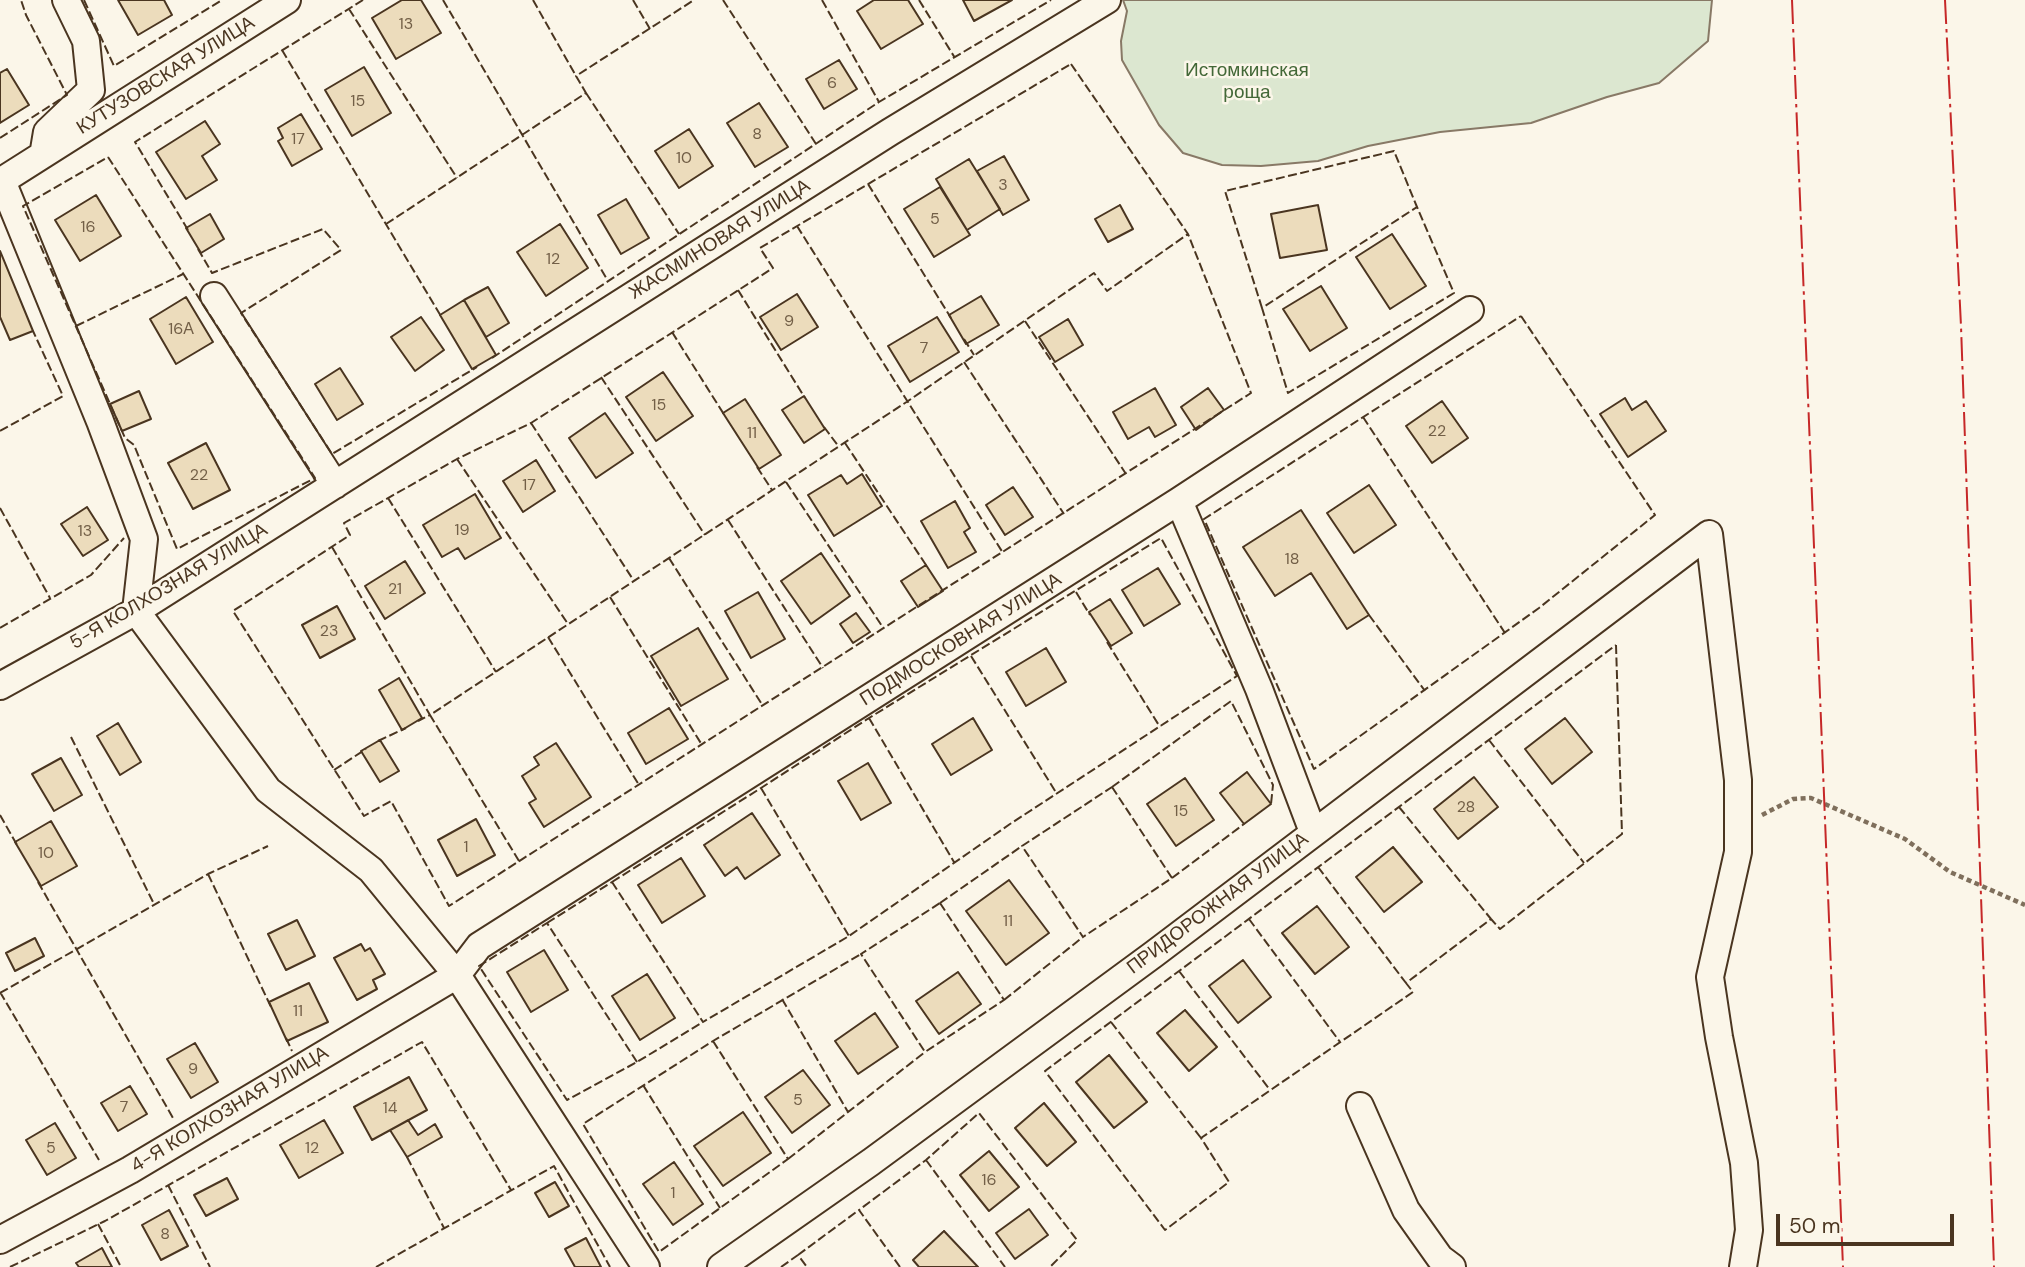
<!DOCTYPE html>
<html>
<head>
<meta charset="utf-8">
<style>
  body { margin:0 }
  #map { position:relative; width:2025px; height:1267px; overflow:hidden; background:#fbf6e9; font-family:"DM Sans",sans-serif }
  canvas { display:block }
  .scale { position:absolute; left:1776px; top:1214px; width:178px; height:32px; box-sizing:border-box; border:4px solid #4a3520; border-top:0; padding-left:9px; font-size:21px; line-height:24px; white-space:nowrap; color:#4a3520; -webkit-text-stroke:5px #fbf6e9; paint-order:stroke }
</style>
</head>
<body>
<div id="map">
<canvas width="2025" height="1267"></canvas>
<div class="scale">50 m</div>
</div>
<script>
const c = document.querySelector('canvas').getContext('2d');
c.lineJoin = 'round';
function fillPath(path, color) { c.fillStyle = color; c.fill(path, 'evenodd'); }
const shape = rows => new Path2D(rows.map(r => 'M' + r).join(''));
function strokePath(path, color, width, dash) { c.strokeStyle = color; c.lineWidth = width; c.lineCap = dash ? 'butt' : 'round'; c.setLineDash(dash || []); c.stroke(path); }
function write(font, color, halo, rows, align = 'center') {
  c.font = font + ' "DM Sans",sans-serif'; c.lineWidth = 5; c.setLineDash([]); c.textBaseline = 'middle'; c.strokeStyle = halo; c.fillStyle = color; for (const [text, x, y, turn = 0] of rows) {
    c.save(); c.translate(x, y); c.rotate((+turn || 0) * Math.PI / 180); c.textAlign = isNaN(turn) ? turn : align; if (halo) c.strokeText(text, 0, 0); c.fillText(text, 0, 0); c.restore();
  }
}
const green = shape([
  [1123,0,1712,0,1708,41,1659,83,1607,97,1531,123,1440,132,1368,146,1318,161,1261,166,1222,165,1183,153,1159,125,1122,60,1121,41,1127,11,1123,0]
]);
const building = shape([
  [118,0,164,0,172,15,138,35,118,0],
  [402,0,421,0,441,33,396,59,372,18,402,0],
  [874,0,908,0,923,24,881,49,857,11,874,0],
  [963,0,1012,0,974,21,963,0],
  [839,60,857,89,824,109,806,79,839,60],
  [364,67,391,113,352,136,325,90,364,67],
  [7,69,29,105,0,123,0,73,7,69],
  [759,103,788,147,755,167,727,123,759,103],
  [301,114,322,149,292,166,278,141,283,138,278,128,301,114],
  [205,121,220,144,202,156,217,180,186,199,156,152,205,121],
  [689,129,713,166,679,188,655,151,689,129],
  [1004,156,1029,200,1003,215,977,171,1004,156],
  [969,159,1000,209,967,230,936,179,969,159],
  [940,187,970,235,934,257,904,209,940,187],
  [96,195,121,236,80,261,55,220,96,195],
  [626,199,649,238,621,254,598,215,626,199],
  [1120,205,1133,229,1108,242,1095,219,1120,205],
  [1318,205,1327,250,1280,258,1271,214,1318,205],
  [210,214,224,239,201,253,186,228,210,214],
  [560,224,588,268,546,296,517,252,560,224],
  [1392,234,1426,286,1390,309,1356,257,1392,234],
  [0,251,33,331,10,340,0,317,0,251],
  [1321,286,1347,328,1310,351,1283,309,1321,286],
  [488,287,509,323,486,337,464,300,488,287],
  [797,294,818,327,781,350,760,317,797,294],
  [981,296,999,325,966,344,949,315,981,296],
  [186,297,213,342,176,364,150,319,186,297],
  [464,300,496,355,472,369,440,315,464,300],
  [421,317,444,350,415,371,391,337,421,317],
  [937,317,959,352,910,382,888,346,937,317],
  [1068,319,1083,345,1055,362,1039,337,1068,319],
  [340,368,363,404,337,420,315,384,340,368],
  [663,372,693,416,656,441,626,397,663,372],
  [1155,388,1176,425,1155,437,1149,427,1128,439,1113,412,1155,388],
  [1208,388,1224,410,1196,430,1181,407,1208,388],
  [139,391,151,419,122,431,110,404,139,391],
  [804,396,825,429,804,443,782,410,804,396],
  [1625,398,1632,410,1646,401,1666,431,1628,457,1600,414,1625,398],
  [745,399,781,455,759,469,723,413,745,399],
  [1442,401,1468,438,1432,463,1406,426,1442,401],
  [605,413,633,453,596,478,569,438,605,413],
  [206,443,230,490,193,509,168,463,206,443],
  [536,460,555,491,523,512,503,481,536,460],
  [862,474,882,506,834,536,808,495,841,475,847,484,862,474],
  [1369,485,1396,525,1354,553,1327,513,1369,485],
  [1013,487,1033,517,1005,535,986,505,1013,487],
  [475,494,501,538,465,559,458,548,442,557,423,525,475,494],
  [955,501,970,528,964,532,976,552,948,568,921,521,955,501],
  [87,507,108,540,83,556,61,524,87,507],
  [1301,510,1369,615,1347,629,1311,573,1275,596,1243,547,1301,510],
  [821,553,850,596,811,624,781,581,821,553],
  [405,561,425,593,385,619,365,586,405,561],
  [926,565,943,591,918,607,901,581,926,565],
  [1158,568,1180,604,1144,626,1122,590,1158,568],
  [758,592,785,639,751,658,725,611,758,592],
  [1110,599,1132,633,1111,646,1089,612,1110,599],
  [337,606,355,639,320,658,302,625,337,606],
  [856,613,870,632,853,643,840,624,856,613],
  [698,628,728,679,681,706,651,656,698,628],
  [1046,648,1066,682,1026,706,1006,672,1046,648],
  [399,678,422,718,402,730,379,690,399,678],
  [669,708,688,739,646,764,628,733,669,708],
  [973,718,992,750,951,775,932,744,973,718],
  [1565,718,1592,752,1552,784,1525,749,1565,718],
  [118,723,141,762,120,775,97,736,118,723],
  [380,740,399,771,380,782,361,751,380,740],
  [556,743,591,797,544,827,529,803,536,799,522,776,539,765,534,757,556,743],
  [61,758,82,795,54,811,32,774,61,758],
  [868,763,891,803,861,820,838,781,868,763],
  [1247,772,1271,804,1244,824,1220,793,1247,772],
  [1474,777,1498,807,1458,839,1434,809,1474,777],
  [1185,778,1214,820,1176,846,1147,804,1185,778],
  [752,813,780,855,745,879,737,867,725,876,704,845,752,813],
  [476,819,495,855,457,876,438,840,476,819],
  [51,821,77,866,41,886,15,842,51,821],
  [1393,847,1422,882,1384,912,1356,877,1393,847],
  [681,858,705,896,662,923,638,885,681,858],
  [1009,880,1049,933,1006,965,966,911,1009,880],
  [1317,906,1349,947,1315,974,1282,933,1317,906],
  [297,920,315,956,286,970,268,934,297,920],
  [35,938,44,956,15,971,6,953,35,938],
  [361,944,365,951,370,948,385,974,373,980,377,989,357,1000,334,958,361,944],
  [544,950,568,990,531,1012,507,972,544,950],
  [1243,960,1271,997,1238,1023,1209,986,1243,960],
  [958,972,981,1004,939,1034,916,1001,958,972],
  [647,974,675,1018,640,1040,612,996,647,974],
  [309,983,328,1022,287,1041,269,1002,309,983],
  [1185,1010,1217,1047,1189,1071,1157,1033,1185,1010],
  [875,1013,898,1047,858,1074,835,1041,875,1013],
  [195,1043,218,1082,191,1098,167,1059,195,1043],
  [1109,1055,1147,1102,1114,1128,1076,1082,1109,1055],
  [803,1070,830,1105,792,1133,765,1097,803,1070],
  [409,1077,427,1110,372,1140,354,1107,409,1077],
  [130,1086,147,1114,118,1131,101,1103,130,1086],
  [1044,1103,1076,1142,1047,1166,1015,1128,1044,1103],
  [743,1112,771,1153,723,1186,694,1146,743,1112],
  [324,1120,343,1153,299,1178,280,1145,324,1120],
  [408,1120,418,1135,435,1124,442,1137,407,1157,390,1130,408,1120],
  [55,1123,76,1158,47,1175,26,1140,55,1123],
  [989,1151,1019,1187,989,1211,960,1175,989,1151],
  [674,1162,703,1204,673,1225,643,1184,674,1162],
  [227,1178,238,1199,206,1216,194,1195,227,1178],
  [555,1182,569,1206,549,1217,535,1193,555,1182],
  [1029,1209,1048,1235,1015,1259,996,1233,1029,1209],
  [169,1210,188,1246,161,1260,142,1225,169,1210],
  [944,1231,978,1267,919,1267,913,1260,944,1231],
  [586,1238,601,1267,575,1267,565,1249,586,1238],
  [102,1248,112,1267,79,1267,76,1263,102,1248]
]);
const path = shape([
  [1762,815,1793,799,1811,798,1905,839,1950,872,2025,905]
]);
const minor = shape([
  [44,150,47,132,91,90,86,41,66,0],
  [2,181,100,421,144,539,136,611,268,790,371,870,457,975,646,1267],
  [0,182,287,0],
  [214,296,335,485],
  [1179,501,1259,689,1313,832],
  [0,686,136,611,890,132,1107,0],
  [1360,1106,1406,1210,1440,1258,1452,1267],
  [0,1240,130,1170,457,975,479,946,1179,501,1470,310],
  [721,1267,871,1162,1154,954,1709,534,1738,780,1738,852,1710,977,1719,1037,1744,1163,1749,1230,1743,1267]
]);
const fence = shape([
  [84,0,114,66,222,0],
  [443,0,608,281],
  [533,0,576,76],
  [633,0,650,29],
  [723,0,816,144],
  [822,0,879,102],
  [919,0,955,58],
  [349,9,457,178],
  [282,50,442,318],
  [1071,64,1188,234,1251,393,449,906,391,801,364,816,233,611,350,535,344,523,457,459,531,423,773,268,760,248,1071,64],
  [586,93,679,234],
  [0,138,67,95,26,15,21,0],
  [108,157,315,478,177,549,134,445,125,438,23,206,108,157],
  [868,184,951,318],
  [386,224,586,93,576,76,694,0],
  [797,226,1003,553],
  [188,230,135,142,363,0],
  [198,249,212,273,323,229,341,250,241,313,332,454,477,367],
  [738,290,805,398],
  [1262,308,1225,191,1394,151,1417,207,1454,293,1288,393,1262,308,1417,207],
  [1521,316,1655,515,1539,608,1314,769,1204,519,1521,316],
  [1025,321,1126,474],
  [76,326,183,274],
  [672,332,725,416],
  [964,339,974,355],
  [492,358,879,102,1051,0],
  [964,362,1064,514],
  [601,377,705,535],
  [1363,417,1505,633],
  [531,423,634,581],
  [824,427,839,447],
  [0,431,63,396,33,331],
  [845,443,928,568],
  [457,459,568,624],
  [757,467,772,490],
  [786,482,884,629],
  [388,498,496,672],
  [0,508,50,598],
  [728,520,823,668],
  [332,547,430,715,418,721],
  [669,558,763,706],
  [1076,592,1090,615],
  [610,597,702,745],
  [1369,615,1425,691],
  [0,628,91,575,124,538],
  [548,637,639,785],
  [1107,642,1160,727],
  [1616,645,1622,834,1500,929,1491,919,1406,983,1413,992,1201,1138,1229,1182,1165,1230,1045,1071,1616,645],
  [971,656,1057,794],
  [869,718,954,862],
  [71,737,154,904],
  [1489,740,1584,863],
  [378,741,406,728],
  [334,770,366,749],
  [1112,787,1172,878,1083,937,1022,846,1112,787],
  [1112,787,1231,701,1273,785,1271,804],
  [761,788,849,936],
  [1399,807,1491,919],
  [0,815,17,845],
  [519,861,430,715,908,401,1094,273,1107,291,1188,234],
  [1318,867,1406,983],
  [208,874,271,1007],
  [1172,878,1244,824],
  [38,882,173,1118],
  [612,882,761,788,869,718,1161,538,1237,676,1010,824,849,936,703,1022,612,882],
  [940,903,1004,1000,925,1052,861,954,940,903],
  [940,903,1022,846],
  [1249,919,1340,1042],
  [547,923,612,882],
  [1179,971,1270,1090],
  [0,992,99,1160],
  [0,993,208,874,268,846],
  [782,999,848,1112],
  [1004,1000,1083,937],
  [1111,1022,1201,1138],
  [286,1038,292,1051],
  [713,1041,788,1159,659,1252,583,1124,713,1041,861,954],
  [637,1062,547,923,479,966,567,1100,637,1062,703,1022],
  [643,1085,720,1208],
  [407,1157,444,1228],
  [788,1159,925,1052],
  [926,1160,1005,1267],
  [168,1185,210,1267],
  [98,1224,121,1267],
  [798,1255,859,1210],
  [10,1267,105,1221,422,1042,511,1190],
  [376,1267,554,1166,610,1267],
  [781,1267,798,1255,807,1267],
  [900,1267,859,1210,926,1160,979,1113,1077,1240,1050,1267]
]);
const power = shape([
  [1792,0,1843,1267],
  [1945,0,1961,326,1994,1267]
]);
const numberNames = [
  ["13",406,25],
  ["6",832,84],
  ["15",358,102],
  ["8",757,135],
  ["17",298,140],
  ["10",684,159],
  ["3",1003,186],
  ["5",935,220],
  ["16",88,228],
  ["12",553,260],
  ["9",789,322],
  ["16А",181,330],
  ["7",924,349],
  ["15",659,406],
  ["22",1437,432],
  ["11",752,434],
  ["22",199,476],
  ["17",529,486],
  ["19",462,531],
  ["13",85,532],
  ["18",1292,560],
  ["21",395,590],
  ["23",329,632],
  ["28",1466,808],
  ["15",1181,812],
  ["1",466,848],
  ["10",46,854],
  ["11",1008,922],
  ["11",298,1012],
  ["9",193,1070],
  ["5",798,1101],
  ["7",124,1108],
  ["14",390,1109],
  ["5",51,1149],
  ["12",312,1149],
  ["16",989,1181],
  ["1",673,1194],
  ["8",165,1235]
];
const parkNames = [
  ["Истомкинская",1247,71],
  ["роща",1247,93]
];
const streetNames = [
  ["КУТУЗОВСКАЯ УЛИЦА",166,76,-32],
  ["ЖАСМИНОВАЯ УЛИЦА",720,240,-32],
  ["5-Я КОЛХОЗНАЯ УЛИЦА",169,587,-31],
  ["ПОДМОСКОВНАЯ УЛИЦА",961,640,-32],
  ["ПРИДОРОЖНАЯ УЛИЦА",1218,904,-37],
  ["4-Я КОЛХОЗНАЯ УЛИЦА",230,1110,-31]
];
fillPath(green, '#dce7d0');
strokePath(green, '#887966', 2);
fillPath(building, '#ecdcbc');
strokePath(building, '#4a3520', 2);
strokePath(minor, '#4a3520', 30);
strokePath(path, '#7f6f5c', 4.5, [5, 3.5]);
strokePath(minor, '#fbf6e9', 26);
strokePath(fence, '#4a3520', 2, [9, 3.5]);
strokePath(power, '#c62828', 2, [24, 5, 3.5, 5]);
write('16px', '#725f47', null, numberNames);
write('19px', '#436837', '#fbf6e9', parkNames);
write('19px', '#4a3520', '#fbf6e9', streetNames);
</script>
</body>
</html>
